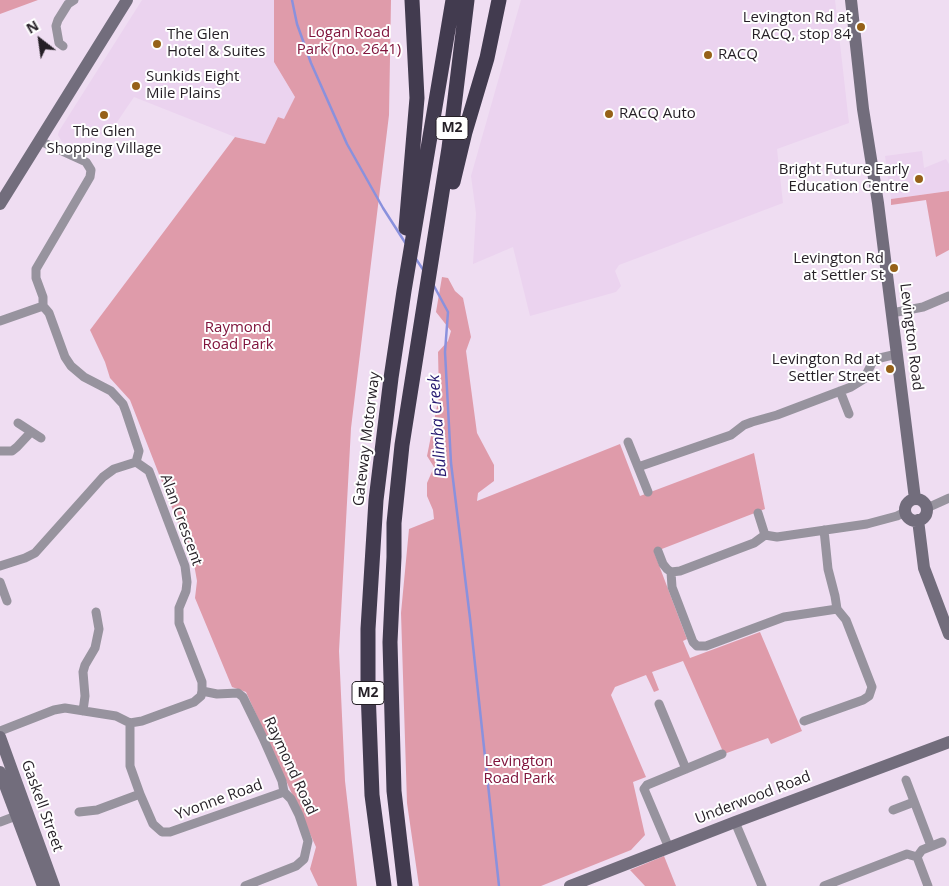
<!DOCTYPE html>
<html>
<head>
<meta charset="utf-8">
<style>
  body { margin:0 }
  #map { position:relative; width:949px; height:886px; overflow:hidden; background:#efddf2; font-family:"Open Sans",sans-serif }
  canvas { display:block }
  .north { position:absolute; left:15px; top:15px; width:50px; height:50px; -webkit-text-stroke:4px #fff; paint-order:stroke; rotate:330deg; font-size:14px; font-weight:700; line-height:20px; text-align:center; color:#251f26 }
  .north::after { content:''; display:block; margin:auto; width:18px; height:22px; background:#251f26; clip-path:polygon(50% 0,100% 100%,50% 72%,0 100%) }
</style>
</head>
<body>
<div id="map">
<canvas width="949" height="886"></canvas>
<div class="north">N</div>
</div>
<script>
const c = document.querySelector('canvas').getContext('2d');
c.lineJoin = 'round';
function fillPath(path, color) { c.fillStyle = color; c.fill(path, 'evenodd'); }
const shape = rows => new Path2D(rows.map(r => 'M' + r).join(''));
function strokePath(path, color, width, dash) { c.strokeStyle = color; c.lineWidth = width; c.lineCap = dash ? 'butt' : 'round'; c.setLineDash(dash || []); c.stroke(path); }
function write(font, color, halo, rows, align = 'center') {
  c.font = font + ' "Open Sans",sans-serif'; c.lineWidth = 4; c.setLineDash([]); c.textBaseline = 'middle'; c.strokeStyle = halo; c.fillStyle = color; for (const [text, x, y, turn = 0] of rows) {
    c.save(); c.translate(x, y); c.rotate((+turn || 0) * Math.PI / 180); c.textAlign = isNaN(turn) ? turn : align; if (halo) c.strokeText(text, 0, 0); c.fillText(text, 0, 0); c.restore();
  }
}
const built = shape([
  [142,0,274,0,274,62,295,97,284,120,278,117,265,144,235,137,134,97,115,125,97,137,87,153,62,142,58,135,59,131],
  [521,0,835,0,849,123,777,149,783,203,619,265,615,271,621,286,616,292,530,316,513,247,473,264,476,213,471,176],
  [922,151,924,168,946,159,949,164,949,191,891,199,885,156]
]);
const green = shape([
  [0,0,38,0,0,14],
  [274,0,391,0,389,115,351,428,339,651,345,781,357,886,318,886,310,869,316,847,246,692,232,687,195,598,197,581,194,564,130,400,110,378,105,362,90,330,235,137,265,144,278,117,284,119,295,97,274,62],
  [949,191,949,250,936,257,926,200,891,205,891,199],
  [442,277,448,278,455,291,463,298,471,337,466,351,477,433,494,465,494,481,478,493,477,501,620,444,640,496,754,453,765,509,654,552,687,639,683,641,690,658,760,632,802,731,771,744,768,738,724,754,683,661,652,672,659,690,654,692,646,675,615,687,611,695,646,777,633,782,645,835,631,850,541,886,419,886,407,803,401,613,409,529,434,519,433,510,427,496,427,483,434,467,427,456,439,396,438,352,448,341,451,331,436,312],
  [664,856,676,886,645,886,630,870]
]);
const stream = shape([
  [292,0,297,24,311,63,347,144,383,208,406,244],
  [416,259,424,271],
  [434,286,448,312,445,352,451,463,470,618,499,886]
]);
const street = shape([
  [63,46,59,43,56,26,58,20,68,4,74,0],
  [892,313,923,307,949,296],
  [0,321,43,306],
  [840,391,849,414],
  [18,423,41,438],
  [628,442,648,492],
  [0,451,12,451,17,447,31,432],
  [638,467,731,435,744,425,752,422,777,415,851,387,864,379,873,361,880,358,897,354],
  [927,508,949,498],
  [758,513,765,535],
  [658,551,663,564,667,569,671,572,672,587,693,642,697,646,706,646,784,617,837,609],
  [0,566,25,558,35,553,103,477,114,469,136,462],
  [671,572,680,571,754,543,765,535,777,537,867,524,897,516,905,512],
  [0,582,7,601],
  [202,691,217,694,238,693,243,697,263,738,282,781,284,792,291,799,299,815,308,841,304,859,296,866,245,886],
  [659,704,686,769],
  [83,711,85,696,83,672,85,665,95,648,99,629,96,612],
  [804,721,863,700,869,696,872,687,846,620,837,609,835,596,828,569,824,530],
  [130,723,130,766,140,794,153,824,162,832,170,832,284,792],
  [0,731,54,710,65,708,116,716,130,723,142,721,194,702,201,696,202,691,202,682,179,623,179,608,186,591,187,582,185,566,149,471,136,462,139,451,126,412,123,404,111,391,84,377,71,366,65,357,49,313,43,306,43,297,36,278,36,269,90,177,91,170,86,162,40,141],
  [906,780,931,846],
  [893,810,914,802],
  [79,812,97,810,140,794],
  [0,822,16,816],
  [735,822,762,886],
  [669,848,644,789,647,785,722,754],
  [917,857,928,886],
  [824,886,907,854,917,857,922,850,942,842]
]);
const secondary = shape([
  [851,0,863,109,878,203,915,499],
  [0,204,127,0],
  '905 510a11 11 0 1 1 22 0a11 11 0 1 1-22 0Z',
  [918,520,924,568,949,634],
  [0,737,54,886],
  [0,772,43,886],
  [570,886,735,822,949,742]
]);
const highway = shape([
  [453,182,465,132,487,58,499,0],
  [406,228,417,98,412,0],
  [384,886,372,795,368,690,368,629,376,500,391,378,404,291,453,0],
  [405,886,394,791,390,642,394,557,394,523,402,445,449,148,467,0]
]);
const markers = [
  [861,27,5,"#966118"],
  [157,44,5,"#966118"],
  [708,55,5,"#966118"],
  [136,86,5,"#966118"],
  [609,114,5,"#966118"],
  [104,115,5,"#966118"],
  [919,179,5,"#966118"],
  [894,268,5,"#966118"],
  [890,369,5,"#966118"]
];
const shields = [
  [452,128,32],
  [368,693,32]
];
const shieldNames = [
  ["M2",452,128],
  ["M2",368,693]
];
const poiNames = [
  ["Levington Rd at",851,18],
  ["RACQ, stop 84",851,35],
  ["The Glen",167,35,"left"],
  ["Hotel & Suites",167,52,"left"],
  ["RACQ",718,55,"left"],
  ["Sunkids Eight",146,77,"left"],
  ["Mile Plains",146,94,"left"],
  ["RACQ Auto",619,114,"left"],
  ["The Glen",104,132,"center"],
  ["Shopping Village",104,149,"center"],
  ["Bright Future Early",909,170],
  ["Education Centre",909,187],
  ["Levington Rd",884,259],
  ["at Settler St",884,276],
  ["Levington Rd at",880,360],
  ["Settler Street",880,377]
];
const parkNames = [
  ["Logan Road",349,33],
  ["Park (no. 2641)",349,50],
  ["Raymond",238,328],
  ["Road Park",238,345],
  ["Levington",519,762],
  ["Road Park",519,779]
];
const streetNames = [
  ["Levington Road",911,337,83],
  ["Gateway Motorway",367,439,-83],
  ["Alan Crescent",181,520,70],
  ["Raymond Road",290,766,65],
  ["Underwood Road",753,798,-21],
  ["Yvonne Road",219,800,-20],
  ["Gaskell Street",42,806,70]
];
const waterNames = [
  ["Bulimba Creek",438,426,-94]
];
fillPath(built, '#ebd3ef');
fillPath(green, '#df9baa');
strokePath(stream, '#8a91dd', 2.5);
strokePath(street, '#97939e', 9);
strokePath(secondary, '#726d7c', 12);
strokePath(highway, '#423b4f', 15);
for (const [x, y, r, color] of markers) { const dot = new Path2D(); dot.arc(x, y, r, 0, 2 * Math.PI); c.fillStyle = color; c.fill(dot); strokePath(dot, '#fff', 2); }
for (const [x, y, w] of shields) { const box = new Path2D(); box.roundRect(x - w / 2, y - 11.5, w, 23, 4); c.fillStyle = '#fff'; c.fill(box); strokePath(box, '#251f26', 1); }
write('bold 14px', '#251f26', null, shieldNames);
write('15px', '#251f26', '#fff', poiNames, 'right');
write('15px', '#80153d', '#fff', parkNames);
write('15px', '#251f26', '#fff', streetNames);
write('italic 16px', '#24176f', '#fff', waterNames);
</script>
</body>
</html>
